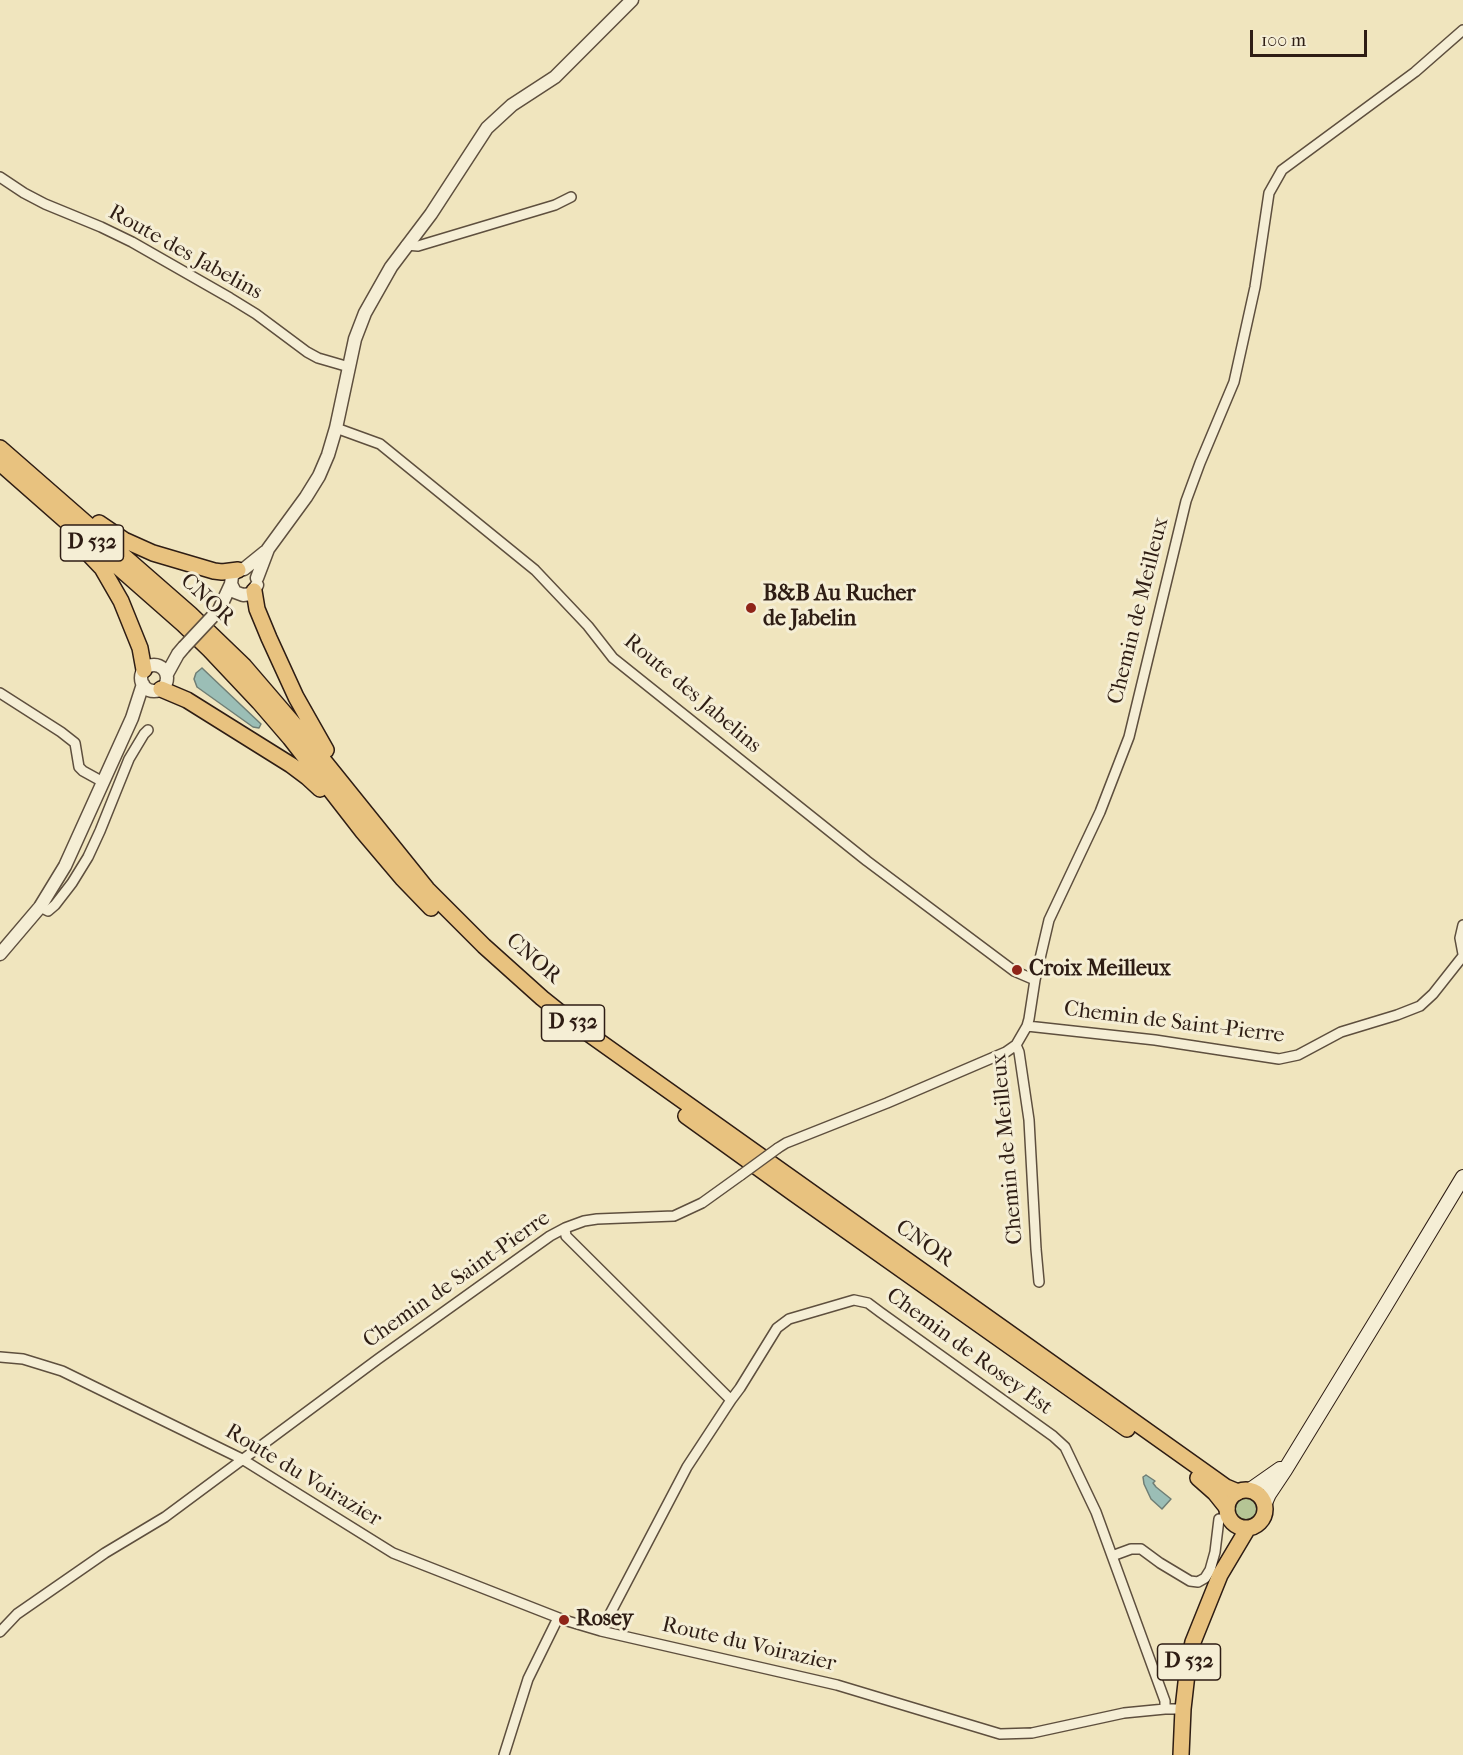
<!DOCTYPE html>
<html>
<head>
<meta charset="utf-8">
<style>
  body { margin:0 }
  #map { position:relative; width:1463px; height:1755px; overflow:hidden; background:#f0e5be; font-family:"IM FELL French Canon",serif }
  canvas { display:block }
  .scale { position:absolute; left:1250px; top:30px; width:117px; height:27px; box-sizing:border-box; border:3px solid #2e1d14; border-top:0; padding-left:8px; font-size:18px; line-height:21px; white-space:nowrap; color:#2e1d14; -webkit-text-stroke:4px #f5eed5; paint-order:stroke }
</style>
</head>
<body>
<div id="map">
<canvas width="1463" height="1755"></canvas>
<div class="scale">100 m</div>
</div>
<script>
const c = document.querySelector('canvas').getContext('2d');
c.lineJoin = 'round';
function fillPath(path, color) { c.fillStyle = color; c.fill(path, 'evenodd'); }
const shape = rows => new Path2D(rows.map(r => 'M' + r).join(''));
function strokePath(path, color, width, dash) { c.strokeStyle = color; c.lineWidth = width; c.lineCap = dash ? 'butt' : 'round'; c.setLineDash(dash || []); c.stroke(path); }
function write(font, color, halo, rows, align = 'center') {
  c.font = font + ' "IM FELL French Canon",serif'; c.lineWidth = 6; c.setLineDash([]); c.textBaseline = 'middle'; c.strokeStyle = halo; c.fillStyle = color; for (const [text, x, y, turn = 0] of rows) {
    c.save(); c.translate(x, y); c.rotate((+turn || 0) * Math.PI / 180); c.textAlign = isNaN(turn) ? turn : align; if (halo) c.strokeText(text, 0, 0); c.fillText(text, 0, 0); c.restore();
  }
}
const green = shape([
  '1234 1509a13 13 0 1 1 26 0a13 13 0 1 1-26 0Z'
]);
const water = shape([
  [202,668,261,724,259,728,253,727,197,687,194,679,196,673,202,668],
  [1146,1475,1155,1481,1153,1483,1156,1487,1171,1499,1162,1509,1151,1499,1144,1484,1143,1477,1146,1475]
]);
const minor = shape([
  [0,177,24,193,45,204,101,227,132,242,230,298,256,314,307,352,318,358,349,367],
  [406,245,418,246,555,205,571,197],
  [336,428,380,444,535,570,588,626,613,658,867,861,1014,971,1035,980],
  [0,693,61,732,75,743,79,767,83,771,103,782],
  [40,907,48,911,55,905,72,883,88,857,100,831,129,759,144,734,148,730],
  [1463,925,1460,938,1463,954],
  [1027,1026,1155,1040,1279,1059,1298,1055,1341,1032,1397,1015,1420,1006,1433,994,1463,956],
  [1016,1045,1019,1052,1029,1120,1036,1249,1039,1282],
  [778,1148,786,1143,887,1103,1006,1052,1016,1045,1027,1026,1029,1019,1035,980,1049,920,1100,812,1129,737,1186,501,1200,463,1234,382,1255,287,1269,193,1282,170,1415,72,1463,30],
  [565,1228,566,1236,731,1400],
  [0,1357,23,1359,62,1371,242,1459,393,1553,564,1620,601,1631,837,1685,1000,1734,1032,1733,1124,1713,1165,1709,1183,1709],
  [1112,1556,1131,1549,1141,1549,1160,1563,1190,1581,1198,1582,1205,1578,1210,1570,1215,1552,1219,1519],
  [601,1631,687,1467,731,1400,740,1388,777,1328,789,1319,854,1300,868,1303,880,1312,1053,1436,1065,1447,1096,1512,1165,1701,1165,1709],
  [0,1632,17,1614,105,1553,165,1517,378,1359,550,1236,565,1228,584,1221,597,1219,674,1216,702,1203,741,1175],
  [504,1755,528,1679,558,1618]
]);
const tertiary = shape([
  [257,578,268,549,306,497,319,476,328,455,336,428,355,339,365,313,391,267,431,214,487,128,512,105,555,77,632,0],
  [231,584,235,592,243,595,251,594,257,585],
  [219,610,231,584,232,576,238,570,244,569,265,552],
  '141 678a13 13 0 1 1 26 0a13 13 0 1 1-26 0Z',
  [167,674,178,654,184,647],
  [0,954,40,907,65,866,132,718,143,684]
]);
const secondary = shape([
  [1250,1490,1280,1469],
  [1265,1503,1269,1494,1285,1470,1384,1308,1463,1177]
]);
const primary = shape([
  '1227 1509a19 19 0 1 1 38 0a19 19 0 1 1-38 0Z',
  [1181,1755,1183,1709,1188,1665,1193,1642,1220,1575,1248,1528]
]);
const trunk = shape([
  [0,448,190,614,244,666,299,730,427,889,484,946,542,998,572,1022,1205,1472,1226,1487,1238,1492],
  [0,463,183,624,210,650,259,702,290,738,363,832,402,878,431,908],
  [99,523,124,540,153,553,214,571,222,572,238,570],
  [81,546,102,568,121,601,140,648,144,670],
  [254,591,257,609,269,638,296,697,326,750],
  [161,689,187,700,291,765,307,777,320,789],
  [686,1116,793,1193,1127,1429],
  [1198,1478,1215,1493,1227,1508]
]);
const minorBridge = shape([
  [741,1175,778,1148]
]);
const tertiaryBridge = shape([
  [184,647,214,615]
]);
const markers = [
  [751,608,6,"#8f2418"],
  [1017,970,6,"#8f2418"],
  [564,1620,6,"#8f2418"]
];
const shields = [
  [92,543,63],
  [573,1023,63],
  [1189,1662,63]
];
const shieldNames = [
  ["D 532",92,543],
  ["D 532",573,1023],
  ["D 532",1189,1662]
];
const streetNames = [
  ["Route des Jabelins",185,253,29],
  ["CNOR",207,600,43],
  ["Chemin de Meilleux",1139,611,-76],
  ["Route des Jabelins",692,694,40],
  ["CNOR",533,959,41],
  ["Chemin de Saint-Pierre",1174,1023,7],
  ["Chemin de Meilleux",1008,1149,-95],
  ["CNOR",924,1244,35],
  ["Chemin de Saint-Pierre",457,1280,-35],
  ["Chemin de Rosey Est",969,1352,36],
  ["Route du Voirazier",303,1476,31],
  ["Route du Voirazier",749,1645,13]
];
const poiNames = [
  ["B&B Au Rucher",763,595],
  ["de Jabelin",763,620],
  ["Croix Meilleux",1029,970],
  ["Rosey",576,1620]
];
fillPath(green, '#b5c595');
fillPath(water, '#9bbeb6');
strokePath(water, '#6f7e75', 1.5);
strokePath(minor, '#5e4f3e', 12);
strokePath(tertiary, '#5e4f3e', 15);
strokePath(secondary, '#2e1d14', 16);
strokePath(primary, '#2e1d14', 18);
strokePath(trunk, '#2e1d14', 18);
strokePath(minor, '#f5eed5', 9);
strokePath(tertiary, '#f5eed5', 12);
strokePath(secondary, '#f5eed5', 14);
strokePath(primary, '#e8c27f', 15);
strokePath(trunk, '#e8c27f', 15);
strokePath(minorBridge, '#5e4f3e', 12, []);
strokePath(tertiaryBridge, '#5e4f3e', 15, []);
strokePath(minorBridge, '#f5eed5', 9);
strokePath(tertiaryBridge, '#f5eed5', 12);
for (const [x, y, r, color] of markers) { const dot = new Path2D(); dot.arc(x, y, r, 0, 2 * Math.PI); c.fillStyle = color; c.fill(dot); strokePath(dot, '#f5eed5', 2); }
for (const [x, y, w] of shields) { const box = new Path2D(); box.roundRect(x - w / 2, y - 18, w, 36, 4.5); c.fillStyle = '#f5eed5'; c.fill(box); strokePath(box, '#2e1d14', 1.5); }
write('bold 21px', '#2e1d14', null, shieldNames);
write('22px', '#2e1d14', '#f5eed5', streetNames);
write('bold 22px', '#2e1d14', '#f5eed5', poiNames, 'left');
</script>
</body>
</html>
